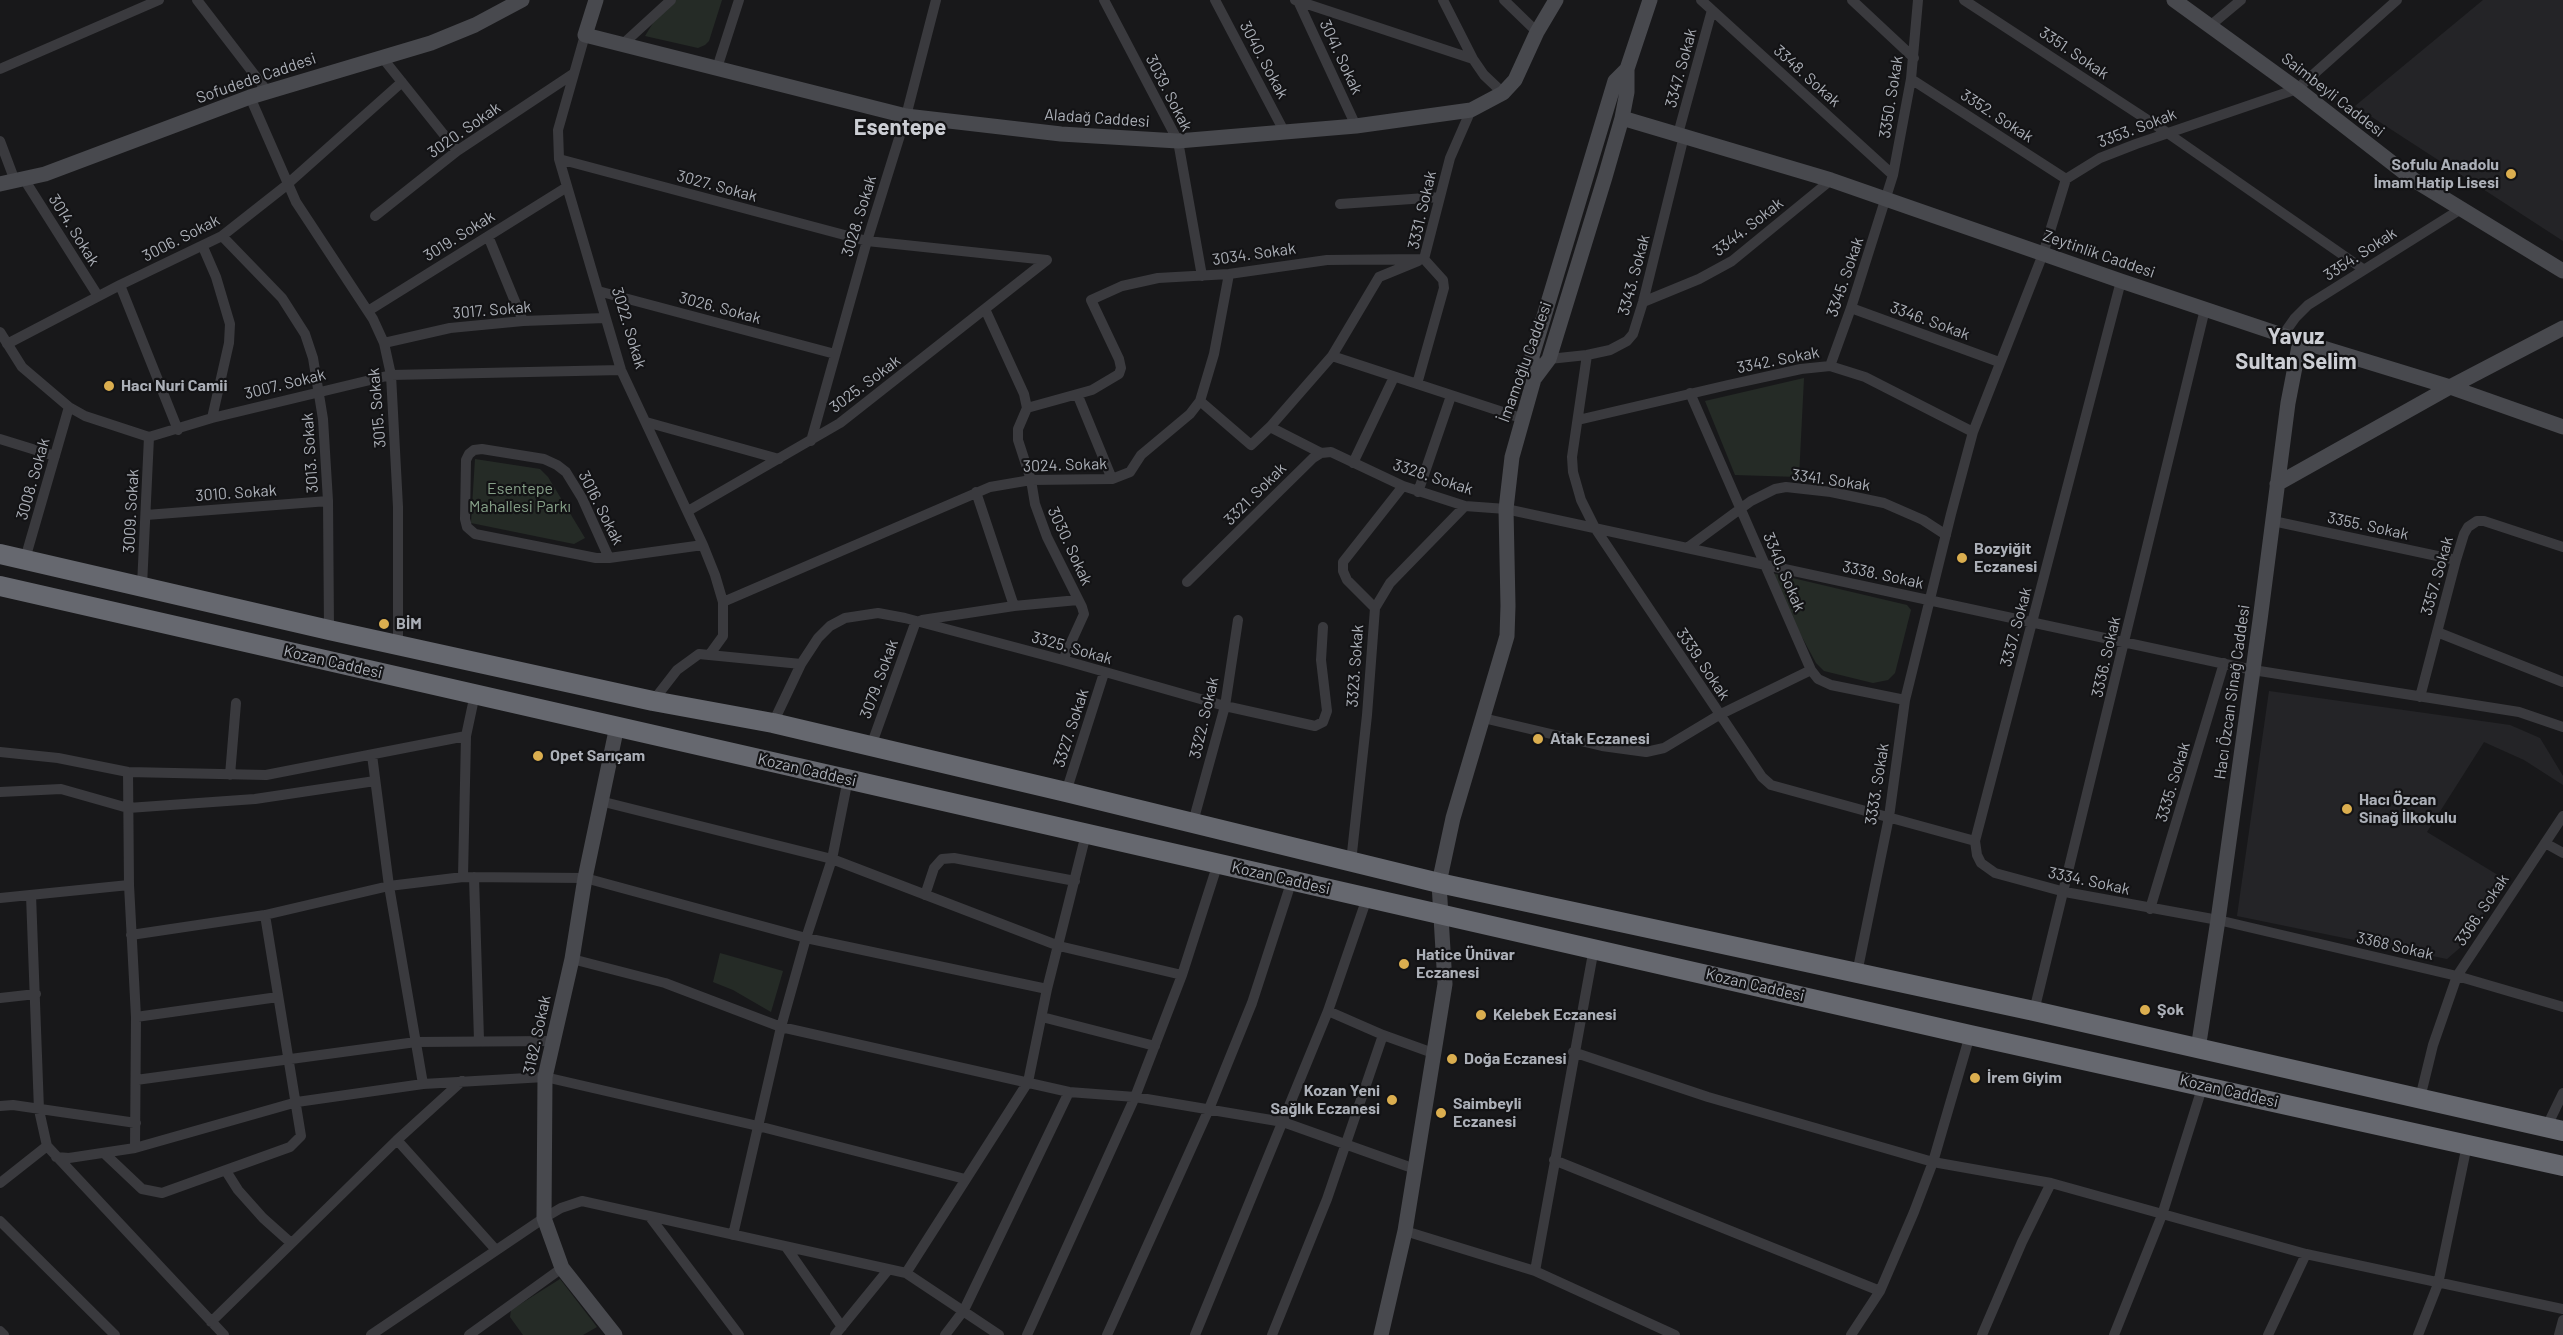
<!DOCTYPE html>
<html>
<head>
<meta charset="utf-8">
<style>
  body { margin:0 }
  canvas { display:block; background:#18181a }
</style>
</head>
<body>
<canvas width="2563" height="1335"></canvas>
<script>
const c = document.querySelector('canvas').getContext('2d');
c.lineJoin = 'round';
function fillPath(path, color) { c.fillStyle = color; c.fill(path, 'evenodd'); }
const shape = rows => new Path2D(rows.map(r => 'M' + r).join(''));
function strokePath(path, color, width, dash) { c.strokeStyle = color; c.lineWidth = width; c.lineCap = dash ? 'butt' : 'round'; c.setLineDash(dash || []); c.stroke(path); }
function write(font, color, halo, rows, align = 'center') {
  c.font = font + ' Barlow,sans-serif'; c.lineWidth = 4.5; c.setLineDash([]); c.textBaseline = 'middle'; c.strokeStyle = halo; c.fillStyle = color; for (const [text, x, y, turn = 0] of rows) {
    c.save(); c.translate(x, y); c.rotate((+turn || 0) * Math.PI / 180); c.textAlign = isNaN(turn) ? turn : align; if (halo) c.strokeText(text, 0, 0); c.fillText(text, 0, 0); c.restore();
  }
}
const built = shape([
  [2483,0,2563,0,2563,241,2355,106],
  [2269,691,2510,725,2540,738,2563,776,2563,785,2524,760,2484,742,2427,832,2506,880,2462,946,2447,959,2237,916]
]);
const green = shape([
  [676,0,722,0,709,41,705,45,698,48,645,36,658,15],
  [1804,378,1799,477,1735,475,1705,401],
  [475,459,540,469,548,477,585,538,574,544,471,523],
  [1767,572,1907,605,1911,610,1895,673,1888,680,1873,683,1824,671,1816,663],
  [720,953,783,971,771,1012,733,990,713,982],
  [560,1279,597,1327,583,1335,523,1335,510,1317,511,1310]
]);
const street = shape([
  [197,0,267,91],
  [1104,0,1178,141,1202,276],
  [1215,0,1285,133],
  [1295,0,1473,59],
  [1443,0,1473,59,1484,75,1503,93],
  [1504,0,1537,32],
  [1701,0,1893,175],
  [1852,0,1914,58],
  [1964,0,2166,132,2363,269],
  [1298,1,1356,126],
  [2211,25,2241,0],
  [585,35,558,130,559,159,621,370,703,545,715,575,723,602,723,636,710,654],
  [623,44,671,0],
  [381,56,457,151],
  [717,68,739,0],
  [0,69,159,0],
  [1911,79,2066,179],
  [250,97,296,202,373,319,384,343,391,375,398,507,398,645],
  [1678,134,1712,10],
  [0,141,15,181],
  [559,159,867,241,1047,260],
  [24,179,98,296],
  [1340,204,1440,197],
  [375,216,457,151,573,74],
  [222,236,282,298,305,334,313,358,323,419,328,501,329,630],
  [488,236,523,321],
  [203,247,216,277,230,324,229,343,212,418],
  [2121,281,1975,841,1977,855,1981,863,1995,873,2065,892,2218,920,2457,976,2563,1007],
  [120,285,178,430],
  [598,291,835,354],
  [1643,302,1699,279,1732,261,1831,180],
  [1851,308,1999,362],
  [985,309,1024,394,1027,408,1018,429,1018,440,1031,480,1035,504,1047,537,1082,607,1084,614,1063,660],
  [368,311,567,187],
  [0,332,22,367,69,407,85,416,149,437,212,418,391,375,621,370],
  [2283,335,2295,318,2308,305,2461,209],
  [384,343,450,328,523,321,605,318],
  [7,344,120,285,222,236,283,188,402,82],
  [1587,355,1572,457,1573,472,1581,500,1595,528,1762,777,1771,785,1975,841],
  [1332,356,1521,418],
  [1549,359,1587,355,1610,350,1627,341,1633,334,1643,302,1684,136],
  [1830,366,1851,308,1893,175,1911,79,1918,0],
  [1417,384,1444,288,1443,280,1424,259,1450,158,1471,110],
  [1690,393,1811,670,1818,679,1831,685,1905,700],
  [1078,396,1112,479],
  [1200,401,1251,445,1270,427,1332,356,1379,277,1418,261],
  [1027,408,1092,390,1119,374,1121,368,1119,359,1091,300,1122,286,1158,278,1229,274,1327,260,1424,259],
  [1578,420,1728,385,1801,369,1830,366,1865,377,1973,432],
  [646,422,779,459],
  [1270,427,1321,453],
  [0,439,55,456],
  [811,441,867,241,906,116,936,0],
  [1353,463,1394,377],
  [976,492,1014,606],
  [1418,492,1451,396],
  [688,511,840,423,1047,260],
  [146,515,328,501],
  [2273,521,2456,560],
  [1687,548,1751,501,1775,489,1786,487,1831,492,1884,503,1923,520,1946,535],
  [609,558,582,498,566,472,557,465,544,459,482,449,474,450,469,454,466,460,465,519,467,527,475,534,596,558,609,558,703,545],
  [25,559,69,407],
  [1187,582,1313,458,1321,453,1331,452,1403,486,1465,506,1506,509,2253,670,2519,712,2563,727],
  [142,586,149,437],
  [723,602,990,487,1031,480,1112,479,1130,472,1141,455,1190,414,1200,401,1214,354,1229,274],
  [1375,608,1347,580,1343,571,1343,562,1403,486],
  [922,620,1014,606,1078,600],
  [2437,632,2563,682],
  [2420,697,2456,560,2464,534,2468,527,2477,521,2484,521,2563,547],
  [653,701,677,670,699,654,801,664],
  [1483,718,1602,746,1646,752,1664,748,1719,715,1811,670],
  [773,723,801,664,818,638,830,626,845,618,878,613,905,618,1063,660,1225,706,1315,726,1323,722,1327,711,1321,660,1323,627],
  [871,746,916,621],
  [0,752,58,758,128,772,266,775,466,736],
  [372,755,389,886,423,1084],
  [128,772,129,885,136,1017,135,1148],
  [230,775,236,703],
  [0,792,61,789,128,808,255,799,375,781],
  [1066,792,1104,673],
  [600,801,832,859,1059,946,1182,975],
  [1193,822,1225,706,1238,620],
  [2545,843,2563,853],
  [1351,862,1367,715,1375,608,1390,583,1465,506],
  [463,877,466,736,475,694],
  [474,877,479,1040],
  [31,895,39,1110,47,1146,224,1335],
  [925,895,934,868,942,859,954,858,1075,881],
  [0,898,129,885],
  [2150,909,2224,663],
  [131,935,265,915,389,886,463,877,585,878,806,938,1047,989],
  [572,959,665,983,781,1027,1069,1092,1135,1097,1283,1122,1415,1169],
  [1857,973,1889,817,1905,700,1951,514,1973,432,2043,254,2066,179,2100,158,2136,144,2297,89,2397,0],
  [0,998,36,994],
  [1328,1011,1383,1035,1433,1053],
  [2034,1011,2205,309],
  [136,1017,278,997],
  [1042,1017,1155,1046],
  [1573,1052,1708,1097,1933,1162,2051,1183,2306,1254,2563,1309],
  [136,1080,416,1042,552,1041],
  [2420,1098,2433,1045,2457,976,2563,816],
  [0,1106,13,1105,136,1123],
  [2546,1128,2563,1093],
  [397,1140,496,1250],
  [105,1154,142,1189,162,1193,290,1147,301,1136,265,915],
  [56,1157,69,1158,135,1148,297,1102,423,1084,545,1077,758,1126,965,1179],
  [1554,1160,1880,1291],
  [226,1171,238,1190,263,1218,291,1243],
  [0,1183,47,1146],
  [650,1217,739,1335],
  [0,1221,115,1335],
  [1405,1231,1535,1271,1675,1335],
  [733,1235,781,1027,806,938,832,859,848,779],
  [786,1247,842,1327],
  [1535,1271,1594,948],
  [906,1273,1028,1082,1047,989,1086,834],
  [211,1322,397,1140,462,1081],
  [0,1331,4,1335],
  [371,1335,544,1218,561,1208,582,1201,906,1273,999,1335],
  [469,1335,562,1268],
  [835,1335,888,1270],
  [945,1335,964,1310,1069,1092],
  [1027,1335,1135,1097,1182,975,1218,863],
  [1107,1335,1209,1109,1252,1003,1292,880],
  [1195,1335,1328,1011,1367,898],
  [1272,1335,1327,1199,1383,1035],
  [1851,1335,1880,1291,1914,1212,1933,1162,1970,1035],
  [1982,1335,2022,1242,2051,1183],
  [2114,1335,2162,1215,2203,1085],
  [2268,1335,2306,1254],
  [2418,1335,2438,1284,2467,1145],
  [2559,1335,2563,1320]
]);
const secondary = shape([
  [596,0,585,35,906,116,1061,134,1178,141,1356,126,1471,110,1503,93,1515,80,1537,32,1556,0],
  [2174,0,2297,89,2414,180,2563,271],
  [1622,118,1831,180,2121,281,2300,341,2450,387,2563,427],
  [0,184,45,174,250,97,431,43,475,25,522,0],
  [1534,379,1532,356,1615,81,1627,69],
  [2277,484,2450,387,2563,328],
  [2198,1049,2218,920,2260,620,2288,403,2300,341],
  [615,1335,562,1268,544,1218,545,1077,572,959,585,878,617,726],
  [1381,1335,1405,1231,1445,984,1439,883,1453,818,1507,636,1508,606,1506,509,1512,457,1534,379,1549,359,1605,177,1622,118,1627,92,1627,69,1650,0]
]);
const highway = shape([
  [0,554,329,630,653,701,773,723,1066,792,1439,883,2034,1011,2563,1131],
  [0,586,1970,1035,2563,1166]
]);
const markers = [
  [2511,174,6,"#dbae4f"],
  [109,386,6,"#dbae4f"],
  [1962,558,6,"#dbae4f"],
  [384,624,6,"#dbae4f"],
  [1538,739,6,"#dbae4f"],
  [538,756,6,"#dbae4f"],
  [2347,809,6,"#dbae4f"],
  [1404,964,6,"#dbae4f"],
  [2145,1010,6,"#dbae4f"],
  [1481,1015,6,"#dbae4f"],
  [1452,1059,6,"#dbae4f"],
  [1975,1078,6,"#dbae4f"],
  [1392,1100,6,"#dbae4f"],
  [1441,1113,6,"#dbae4f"]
];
const streetNames = [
  ["3351. Sokak",2074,53,34],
  ["3041. Sokak",1341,57,65],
  ["3040. Sokak",1264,60,62],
  ["3347. Sokak",1681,68,-75],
  ["3348. Sokak",1807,76,42],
  ["Sofudede Caddesi",256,78,-19],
  ["3039. Sokak",1169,93,63],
  ["Saimbeyli Caddesi",2333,95,38],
  ["3350. Sokak",1891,97,-81],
  ["3352. Sokak",1997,116,33],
  ["Aladağ Caddesi",1097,118,4],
  ["3353. Sokak",2137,128,-21],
  ["3020. Sokak",464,130,-35],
  ["3027. Sokak",717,186,15],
  ["3331. Sokak",1422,210,-77],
  ["3028. Sokak",859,216,-73],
  ["3344. Sokak",1748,227,-38],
  ["3014. Sokak",74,230,58],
  ["3019. Sokak",459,236,-32],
  ["3006. Sokak",181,238,-27],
  ["3034. Sokak",1254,254,-8],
  ["Zeytinlik Caddesi",2099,254,19],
  ["3354. Sokak",2360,254,-33],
  ["3343. Sokak",1634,275,-75],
  ["3345. Sokak",1845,277,-71],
  ["3026. Sokak",720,308,15],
  ["3017. Sokak",492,310,-5],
  ["3346. Sokak",1930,321,20],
  ["3022. Sokak",629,328,73],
  ["3342. Sokak",1778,360,-11],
  ["İmamoğlu Caddesi",1525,362,-70],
  ["3007. Sokak",285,384,-14],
  ["3025. Sokak",865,384,-37],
  ["3015. Sokak",377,408,-95],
  ["3013. Sokak",310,453,-94],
  ["3024. Sokak",1065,465,-2],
  ["3328. Sokak",1433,477,18],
  ["3008. Sokak",33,479,-74],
  ["3341. Sokak",1831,480,8],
  ["3010. Sokak",236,493,-4],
  ["3321. Sokak",1255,494,-45],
  ["3016. Sokak",601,508,63],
  ["3009. Sokak",131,511,-87],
  ["3355. Sokak",2368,526,12],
  ["3030. Sokak",1070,546,65],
  ["3340. Sokak",1784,572,67],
  ["3338. Sokak",1883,575,12],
  ["3357. Sokak",2437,576,-74],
  ["3337. Sokak",2016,627,-75],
  ["3325. Sokak",1072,648,16],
  ["3336. Sokak",2106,657,-77],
  ["Kozan Caddesi",333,662,13],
  ["3339. Sokak",1703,664,56],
  ["3323. Sokak",1355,666,-86],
  ["3079. Sokak",879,679,-70],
  ["Hacı Özcan Sinağ Caddesi",2232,692,-82],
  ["3322. Sokak",1204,718,-77],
  ["3327. Sokak",1071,728,-72],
  ["Kozan Caddesi",807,770,13],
  ["3335. Sokak",2173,782,-73],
  ["3333. Sokak",1877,784,-81],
  ["Kozan Caddesi",1281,878,13],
  ["3334. Sokak",2089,881,12],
  ["3366. Sokak",2482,910,-56],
  ["3368 Sokak",2395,946,13],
  ["Kozan Caddesi",1755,985,13],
  ["3182. Sokak",537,1035,-78],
  ["Kozan Caddesi",2229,1091,13]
];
const poiNames = [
  ["Sofulu Anadolu",2499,165,"right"],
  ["İmam Hatip Lisesi",2499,183,"right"],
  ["Hacı Nuri Camii",121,386],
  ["Bozyiğit",1974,549],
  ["Eczanesi",1974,567],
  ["BİM",396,624],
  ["Atak Eczanesi",1550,739],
  ["Opet Sarıçam",550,756],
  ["Hacı Özcan",2359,800],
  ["Sinağ İlkokulu",2359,818],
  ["Hatice Ünüvar",1416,955],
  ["Eczanesi",1416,973],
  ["Şok",2157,1010],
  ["Kelebek Eczanesi",1493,1015],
  ["Doğa Eczanesi",1464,1059],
  ["İrem Giyim",1987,1078],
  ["Kozan Yeni",1380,1091,"right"],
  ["Sağlık Eczanesi",1380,1109,"right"],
  ["Saimbeyli",1453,1104],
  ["Eczanesi",1453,1122]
];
const parkNames = [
  ["Esentepe",520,489],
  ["Mahallesi Parkı",520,507]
];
const districtNames = [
  ["Esentepe",900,128],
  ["Yavuz",2296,337],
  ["Sultan Selim",2296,362]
];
fillPath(built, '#242427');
fillPath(green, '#252b26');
strokePath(street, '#3a3a3e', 10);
strokePath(secondary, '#48494e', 15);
strokePath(highway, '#66686f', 20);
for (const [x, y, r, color] of markers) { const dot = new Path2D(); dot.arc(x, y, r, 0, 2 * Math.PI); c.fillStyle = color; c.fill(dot); strokePath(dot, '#131315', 2); }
write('16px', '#acb0b8', '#131315', streetNames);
write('bold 16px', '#acb0b8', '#131315', poiNames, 'left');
write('16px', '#86a088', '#131315', parkNames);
write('bold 22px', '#ccced4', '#131315', districtNames);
</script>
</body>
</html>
